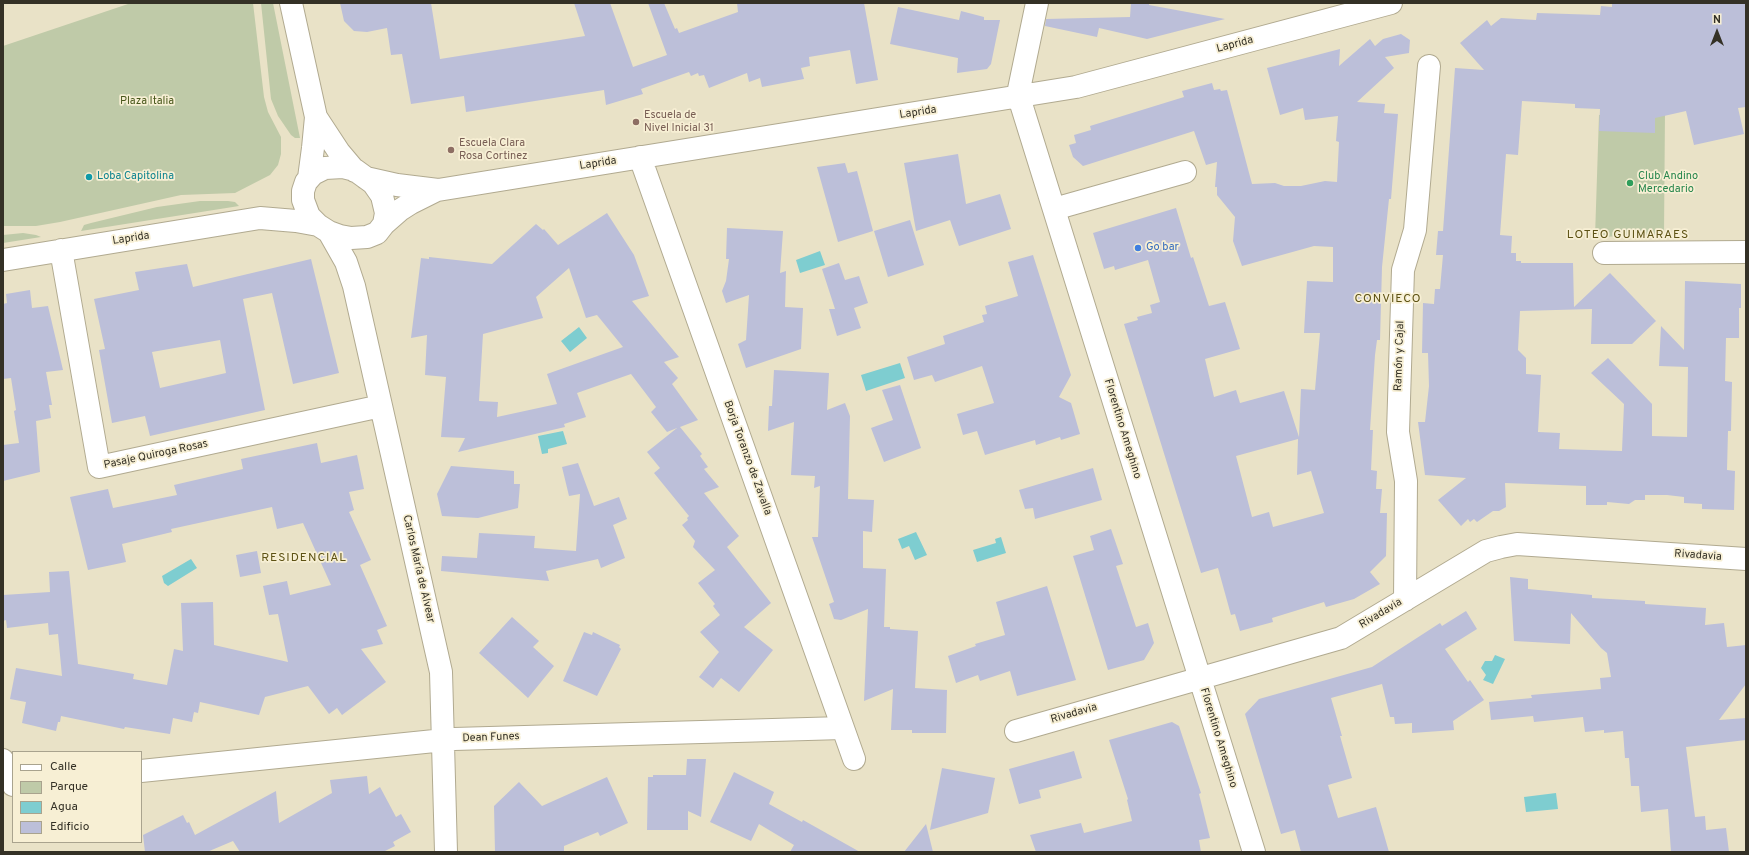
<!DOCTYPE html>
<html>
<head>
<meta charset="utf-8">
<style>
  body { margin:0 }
  #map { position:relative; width:1749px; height:855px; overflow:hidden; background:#e9e2c7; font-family:Overpass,sans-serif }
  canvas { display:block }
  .frame { position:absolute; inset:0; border:4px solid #343126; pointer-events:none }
  .legend { position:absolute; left:12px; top:751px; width:130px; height:92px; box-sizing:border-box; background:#f7efd4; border:1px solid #a9a38e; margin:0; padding:5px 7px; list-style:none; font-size:12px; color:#343126 }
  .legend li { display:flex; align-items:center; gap:8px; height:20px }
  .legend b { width:20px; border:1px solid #a9a38e }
  .north { position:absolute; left:1697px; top:12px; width:40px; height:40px; -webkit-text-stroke:3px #f7efd4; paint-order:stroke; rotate:0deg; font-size:11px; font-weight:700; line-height:16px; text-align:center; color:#343126 }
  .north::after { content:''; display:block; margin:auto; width:14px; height:18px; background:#343126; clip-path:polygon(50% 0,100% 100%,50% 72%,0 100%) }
</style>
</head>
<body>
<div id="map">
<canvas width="1749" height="855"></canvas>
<div class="frame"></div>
<ul class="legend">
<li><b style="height:5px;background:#fff"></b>Calle</li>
<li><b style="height:11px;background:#bfcaa8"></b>Parque</li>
<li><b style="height:11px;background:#7ecdd0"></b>Agua</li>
<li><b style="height:11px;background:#bcbfd9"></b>Edificio</li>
</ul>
<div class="north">N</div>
</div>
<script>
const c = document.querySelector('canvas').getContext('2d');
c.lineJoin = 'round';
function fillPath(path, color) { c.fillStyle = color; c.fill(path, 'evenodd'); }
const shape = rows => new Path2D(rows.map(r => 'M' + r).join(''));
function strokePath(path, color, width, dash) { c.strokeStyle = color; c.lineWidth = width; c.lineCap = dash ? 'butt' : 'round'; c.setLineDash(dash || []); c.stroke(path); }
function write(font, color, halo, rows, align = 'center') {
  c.font = font + ' Overpass,sans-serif'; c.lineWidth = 3.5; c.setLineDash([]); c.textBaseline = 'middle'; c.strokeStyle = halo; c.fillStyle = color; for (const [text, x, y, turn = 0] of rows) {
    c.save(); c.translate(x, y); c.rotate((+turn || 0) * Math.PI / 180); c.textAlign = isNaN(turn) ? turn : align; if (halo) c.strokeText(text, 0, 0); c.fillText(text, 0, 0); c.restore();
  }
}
const green = shape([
  [131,3,253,3,264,97,268,112,281,137,281,154,278,165,270,175,235,193,181,195,60,222,36,226,3,226,3,46],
  [261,3,273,3,300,138,295,138,291,135,278,116,271,99],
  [1665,111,1664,235,1595,237,1599,115],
  [200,201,228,201,235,202,239,206,81,231,84,225,91,223,157,207],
  [23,233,36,235,41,237,3,243,3,235]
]);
const water = shape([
  [820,251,825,265,800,273,796,260],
  [579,327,587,338,570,352,561,341],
  [900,363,905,378,866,391,861,375],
  [563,431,567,444,548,449,548,453,542,454,538,436],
  [916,532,927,555,915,560,909,546,902,549,898,539],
  [1001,537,1006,553,977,562,973,550,996,543,995,539],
  [191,559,197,568,168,586,164,583,162,576],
  [1495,655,1505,659,1493,684,1483,680,1486,675,1481,668,1485,661,1492,661],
  [1556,793,1558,809,1526,812,1524,797]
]);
const building = shape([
  [340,3,431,3,440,59,585,36,574,3,610,3,633,67,667,55,648,3,664,3,675,29,677,28,679,33,738,12,737,3,864,3,878,80,856,84,850,50,809,57,810,66,801,68,804,79,762,87,760,78,749,82,747,73,709,88,704,75,699,76,698,73,691,76,689,72,641,89,643,94,606,105,604,90,466,112,464,96,411,104,402,54,391,55,387,28,367,32,354,31,344,21],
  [1131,3,1149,3,1149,5,1225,19,1147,39,1099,28,1097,37,1045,26,1046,19,1130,17],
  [1612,3,1746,3,1746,107,1738,108,1744,134,1694,145,1686,111,1655,118,1655,133,1599,131,1600,109,1575,108,1575,104,1522,101,1518,155,1506,154,1500,235,1512,236,1511,253,1516,253,1516,261,1521,261,1521,263,1573,263,1574,307,1610,273,1656,321,1632,344,1591,344,1592,309,1520,311,1518,350,1526,358,1526,374,1541,375,1538,432,1560,433,1559,449,1622,451,1624,404,1591,373,1608,358,1652,404,1652,436,1687,437,1688,367,1659,366,1661,326,1684,350,1685,281,1741,284,1741,308,1739,308,1739,338,1726,338,1725,381,1732,382,1731,431,1728,431,1727,470,1735,471,1734,510,1702,509,1702,504,1684,503,1684,497,1667,495,1645,495,1645,500,1635,500,1629,504,1607,502,1607,505,1586,505,1586,486,1505,483,1506,507,1499,511,1493,511,1477,522,1474,519,1470,522,1468,519,1461,526,1438,500,1466,478,1425,475,1418,422,1425,422,1429,386,1428,353,1422,353,1423,303,1434,304,1435,289,1440,289,1443,255,1436,255,1438,231,1443,231,1455,68,1484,70,1460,43,1487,20,1491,26,1501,18,1536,20,1537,13,1600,15,1601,6,1612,7],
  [898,7,959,20,961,11,984,17,984,20,1000,20,991,64,987,69,957,73,958,58,890,44],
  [1401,34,1410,40,1409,53,1385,57,1394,68,1357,102,1385,104,1384,113,1398,114,1391,199,1389,199,1382,267,1380,340,1377,340,1375,355,1370,430,1373,430,1371,470,1377,471,1376,489,1382,489,1380,513,1387,513,1386,556,1370,572,1380,584,1354,599,1326,607,1324,602,1272,618,1273,622,1240,631,1235,614,1231,615,1218,568,1201,573,1124,324,1138,320,1137,317,1152,313,1150,305,1160,302,1148,260,1115,270,1114,266,1104,269,1093,233,1176,208,1191,258,1193,257,1209,306,1225,302,1240,349,1205,359,1214,397,1236,390,1240,403,1284,391,1299,437,1301,389,1315,390,1320,333,1304,333,1307,281,1333,282,1333,247,1314,246,1242,266,1233,241,1235,217,1217,195,1217,187,1215,187,1217,162,1206,165,1194,131,1083,166,1073,157,1069,145,1076,143,1074,135,1091,130,1090,126,1184,97,1182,91,1212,83,1214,90,1220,89,1221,91,1227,90,1252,184,1275,183,1284,186,1301,186,1325,181,1337,182,1339,142,1336,141,1338,116,1305,120,1303,108,1280,115,1267,68,1340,49,1339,66,1370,39,1375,46,1383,39],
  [1298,439,1297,475,1311,471,1324,513,1273,527,1269,512,1252,517,1236,456],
  [958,154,966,204,1000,194,1011,229,959,246,950,220,916,231,904,163],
  [845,163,848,173,857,171,873,231,838,242,817,167],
  [607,213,634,255,649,296,632,301,679,357,664,362,678,378,672,384,698,420,680,427,702,454,700,456,708,467,704,469,719,487,704,493,739,536,727,547,771,603,744,627,773,650,739,692,721,678,713,688,699,677,719,652,700,632,720,615,713,606,715,604,698,583,715,570,693,547,695,541,682,525,688,520,687,518,689,516,654,473,660,468,647,452,677,428,667,432,651,412,656,407,631,374,577,393,586,417,564,424,565,427,458,452,465,438,441,437,446,377,425,375,427,335,411,338,421,258,429,259,429,257,492,264,536,224,543,230,544,229,558,245],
  [569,268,586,318,597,315,623,347,547,374,557,404,497,417,498,402,479,401,483,334,543,318,536,297],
  [910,220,924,265,888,277,874,231],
  [727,228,783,231,780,273,786,271,785,307,803,308,801,349,746,368,738,344,746,340,749,295,726,303,722,291,726,281,729,259,726,259],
  [1033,255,1071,375,1059,397,1071,403,1080,434,1061,440,1060,437,1036,445,1035,440,985,455,977,431,963,435,957,414,994,403,982,366,935,382,932,375,914,380,907,357,945,344,943,336,984,322,982,315,987,314,985,306,1018,296,1008,262],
  [311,259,339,373,293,384,272,293,243,299,265,410,150,436,145,416,112,423,99,350,105,349,94,299,139,290,135,272,187,264,193,287],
  [220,340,226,373,160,388,152,352],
  [839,263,845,280,859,276,868,303,854,308,861,328,837,336,829,309,835,309,822,269],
  [30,290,32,308,48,306,63,370,46,372,52,405,49,405,51,418,36,421,40,472,3,481,3,445,19,443,14,411,16,410,11,378,3,379,3,304,7,303,6,294],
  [774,370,829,373,827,410,845,403,850,416,848,499,874,500,872,532,863,531,863,568,886,569,884,627,890,627,890,629,918,631,915,688,947,690,946,733,912,733,912,730,891,730,893,689,864,701,868,609,841,620,834,619,829,604,834,602,812,537,818,537,820,486,814,488,815,476,791,475,794,422,768,431,769,406,772,406],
  [900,385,921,448,884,462,871,428,893,420,882,390],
  [317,443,321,463,357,455,364,489,349,492,354,510,349,512,371,560,360,565,387,626,377,630,383,644,361,649,386,682,342,715,337,708,329,714,308,686,265,697,259,715,200,702,198,713,194,712,192,722,173,718,170,734,125,727,124,729,61,716,60,722,58,722,56,731,22,723,26,702,10,699,16,668,62,676,58,634,49,635,48,623,7,628,6,620,3,621,3,595,50,592,49,572,69,571,78,664,134,674,133,679,167,685,174,649,183,651,181,603,213,602,214,645,288,662,278,614,269,615,263,586,287,581,290,595,331,585,303,523,277,529,272,507,171,529,172,532,122,544,126,562,88,570,70,497,108,489,113,508,177,495,174,485,243,469,241,459],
  [578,463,594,506,619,497,627,519,613,525,625,558,601,568,598,559,546,571,549,581,441,571,442,556,477,558,479,533,535,536,534,548,576,551,580,494,569,496,562,467],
  [451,466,514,471,514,484,520,484,518,508,478,518,442,516,437,494],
  [1093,468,1102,500,1035,519,1033,508,1025,509,1019,490],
  [1111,529,1123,564,1116,566,1136,627,1148,623,1154,643,1144,660,1108,670,1073,556,1094,550,1090,536],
  [257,551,261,573,240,577,236,555],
  [1510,577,1528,579,1528,589,1592,595,1592,598,1645,601,1645,604,1706,608,1705,625,1724,623,1727,647,1746,645,1746,684,1719,720,1746,718,1746,740,1686,747,1695,817,1705,816,1706,830,1726,828,1729,852,1671,852,1668,809,1641,812,1639,786,1631,786,1629,758,1625,758,1623,731,1604,733,1604,730,1585,732,1583,717,1534,722,1533,716,1491,720,1489,702,1532,698,1531,695,1601,689,1600,678,1611,677,1607,653,1601,648,1571,613,1570,644,1514,641],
  [1047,586,1076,680,1017,696,1010,671,980,681,978,675,956,683,948,656,976,646,975,644,1005,635,996,602],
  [1466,611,1477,629,1445,649,1468,682,1470,680,1484,700,1453,721,1454,730,1412,733,1412,723,1395,724,1394,717,1390,717,1382,684,1331,698,1342,736,1340,736,1352,778,1328,785,1338,818,1376,807,1389,852,1301,852,1295,830,1281,834,1245,714,1259,699,1372,667,1440,623,1442,626],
  [512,617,539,641,533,647,554,666,528,698,479,653],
  [584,632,592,635,593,632,620,645,619,647,621,649,597,696,563,681],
  [1172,722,1179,726,1201,793,1199,794,1210,838,1199,840,1201,852,1036,852,1030,835,1081,823,1084,833,1132,821,1127,800,1128,799,1109,740],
  [1074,751,1082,778,1039,790,1041,798,1019,804,1009,769],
  [687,759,706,759,701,817,688,811,688,830,647,830,648,777,653,777,653,775,686,775],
  [942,768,995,778,988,813,930,830],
  [734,772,774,792,769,804,802,822,803,820,860,852,790,852,794,845,759,824,751,841,710,822],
  [367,776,369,794,380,787,396,817,401,814,411,832,393,842,395,846,383,852,240,852,233,841,207,852,145,852,143,835,183,815,187,823,189,822,195,835,276,791,279,823,332,793,330,780],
  [607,777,628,823,600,836,598,832,564,846,564,852,495,852,494,806,519,782,542,806],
  [926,824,933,852,904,852]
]);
const minor = shape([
  [291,3,316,117,313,148,309,178],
  [1037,3,1018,94,1254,852],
  [316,117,339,152,355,171],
  [640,157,854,759],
  [366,178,397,185,438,190,1076,87,1391,3],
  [1054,209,1185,172],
  [384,224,386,213,382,196,373,183,355,170,343,167,325,168,313,174,306,182,303,191,303,200,309,216,318,225,329,232,340,236,351,238,367,237,377,233,384,224,400,210,411,203,437,190],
  [329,232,346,262,354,286,441,672,446,852],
  [61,250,99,467,381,406],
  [1604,253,1746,252],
  [3,260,260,218,296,221,318,225],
  [1405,600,1406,481,1398,432,1403,270,1415,230,1429,66],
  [1016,731,1341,638,1486,551,1501,547,1517,544,1746,559],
  [3,760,13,785],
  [141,771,454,739,843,728]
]);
const markers = [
  [636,122,4,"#8d6e63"],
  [451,150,4,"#8d6e63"],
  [89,177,4,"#0f9aa8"],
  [1630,183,4,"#2e9e5b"],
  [1138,248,4,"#3f7fe0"]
];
const streetNames = [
  ["Laprida",1235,45,-15],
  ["Laprida",918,113,-9],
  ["Laprida",598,164,-9],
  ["Laprida",131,239,-9],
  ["Ramón y Cajal",1400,356,-88],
  ["Florentino Ameghino",1122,429,73],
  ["Pasaje Quiroga Rosas",156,455,-12],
  ["Borja Toranzo de Zavalla",747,458,70],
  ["Rivadavia",1698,556,4],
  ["Carlos María de Alvear",418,569,77],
  ["Rivadavia",1381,614,-31],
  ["Rivadavia",1074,714,-16],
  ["Dean Funes",491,738,-2],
  ["Florentino Ameghino",1218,738,73]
];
const parkNames = [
  ["Plaza Italia",147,102]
];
const educationNames = [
  ["Escuela de",644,116],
  ["Nivel Inicial 31",644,129],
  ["Escuela Clara",459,144],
  ["Rosa Cortinez",459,157]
];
const cultureNames = [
  ["Loba Capitolina",97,177]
];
const leisureNames = [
  ["Club Andino",1638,177],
  ["Mercedario",1638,190]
];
const shopNames = [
  ["Go bar",1146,248]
];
const neighbourhoodNames = [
  ["LOTEO GUIMARAES",1628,236],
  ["CONVIECO",1388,300],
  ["RESIDENCIAL",304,559]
];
fillPath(green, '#bfcaa8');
fillPath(water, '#7ecdd0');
fillPath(building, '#bcbfd9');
strokePath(minor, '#b1aa90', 24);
strokePath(minor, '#fff', 22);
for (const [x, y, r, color] of markers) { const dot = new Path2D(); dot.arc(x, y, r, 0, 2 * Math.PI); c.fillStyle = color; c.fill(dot); strokePath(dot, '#f7efd4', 1.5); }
write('11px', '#343126', '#f7efd4', streetNames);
write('11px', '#48571b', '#f7efd4', parkNames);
write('11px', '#785e54', '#f7efd4', educationNames, 'left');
write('11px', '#0d838f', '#f7efd4', cultureNames, 'left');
write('11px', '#27864d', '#f7efd4', leisureNames, 'left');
write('11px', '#366cbe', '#f7efd4', shopNames, 'left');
c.letterSpacing = '1px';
write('12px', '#5d5214', '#f7efd4', neighbourhoodNames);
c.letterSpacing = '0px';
</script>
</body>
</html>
